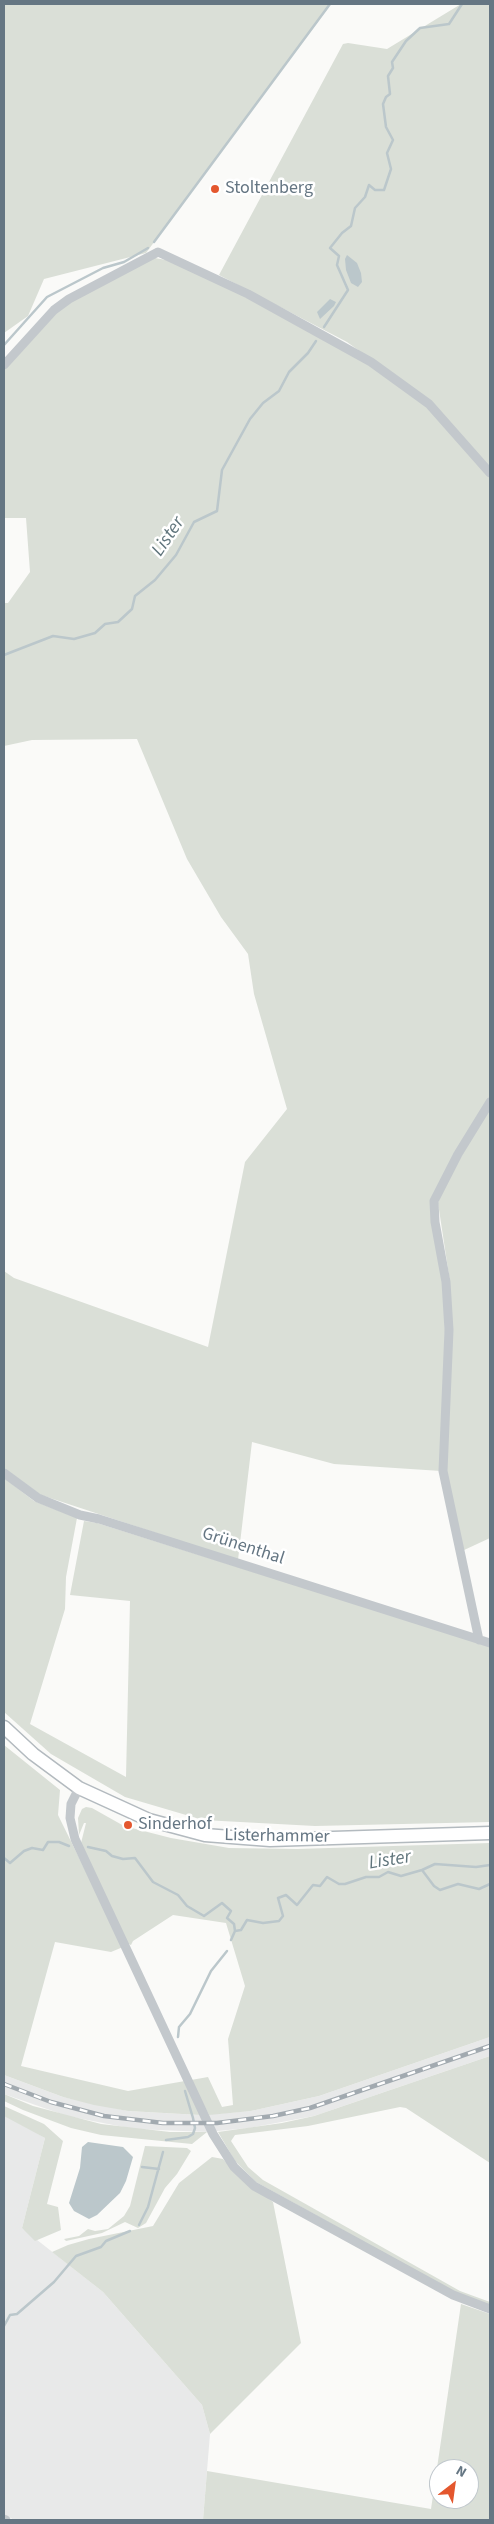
<!DOCTYPE html>
<html>
<head>
<meta charset="utf-8">
<style>
  body { margin:0 }
  #map { position:relative; width:494px; height:2524px; overflow:hidden; background:#fafaf8; font-family:"Source Sans 3",sans-serif }
  canvas { display:block }
  .frame { position:absolute; inset:0; border:5px solid #657683; pointer-events:none }
  .north { position:absolute; left:429px; top:2459px; width:50px; height:50px; box-sizing:border-box; background:#fff; border:1px solid #c1c8cd; border-radius:50%; rotate:30deg; font-size:14px; font-weight:700; line-height:20px; text-align:center; color:#657683 }
  .north::after { content:''; display:block; margin:auto; width:18px; height:22px; background:#e4572e; clip-path:polygon(50% 0,100% 100%,50% 72%,0 100%) }
</style>
</head>
<body>
<div id="map">
<canvas width="494" height="2524"></canvas>
<div class="frame"></div>
<div class="north">N</div>
</div>
<script>
const c = document.querySelector('canvas').getContext('2d');
c.lineJoin = 'round';
function fillPath(path, color) { c.fillStyle = color; c.fill(path, 'evenodd'); }
const shape = rows => new Path2D(rows.map(r => 'M' + r).join(''));
function strokePath(path, color, width, dash) { c.strokeStyle = color; c.lineWidth = width; c.lineCap = dash ? 'butt' : 'round'; c.setLineDash(dash || []); c.stroke(path); }
function write(font, color, halo, rows, align = 'center') {
  c.font = font + ' "Source Sans 3",sans-serif'; c.lineWidth = 5; c.setLineDash([]); c.textBaseline = 'middle'; c.strokeStyle = halo; c.fillStyle = color; for (const [text, x, y, turn = 0] of rows) {
    c.save(); c.translate(x, y); c.rotate((+turn || 0) * Math.PI / 180); c.textAlign = isNaN(turn) ? turn : align; if (halo) c.strokeText(text, 0, 0); c.fillText(text, 0, 0); c.restore();
  }
}
const built = shape([
  [490,2037,490,2056,314,2116,249,2128,207,2132,134,2129,67,2116,4,2094,4,2075,63,2097,128,2111,200,2115,251,2111,319,2096],
  [4,2113,45,2138,22,2228,103,2292,202,2405,210,2434,203,2520,14,2520,4,2514]
]);
const green = shape([
  [4,4,331,4,146,253,44,279,28,316,4,333],
  [461,4,490,4,490,467,430,402,347,342,219,275,343,44,348,43,387,49],
  [155,258,166,260,252,299,368,363,426,405,490,478,490,1098,431,1204,443,1282,445,1330,441,1471,334,1464,252,1442,238,1560,41,1495,4,1468,4,1271,14,1278,208,1347,245,1162,287,1109,254,994,248,954,221,917,187,859,137,739,32,740,4,746,4,603,8,603,30,572,26,518,4,518,4,368,40,327,70,301],
  [490,1107,490,1538,462,1551,445,1471,450,1282,438,1203,444,1186],
  [4,1478,34,1501,77,1518,66,1577,65,1609,30,1724,126,1777,130,1601,70,1595,84,1521,97,1523,490,1646,490,1822,315,1826,203,1820,125,1797,51,1754,4,1712],
  [4,1745,60,1790,58,1815,123,1947,111,1952,55,1942,21,2066,128,2091,185,2081,200,2115,128,2111,94,2105,63,2097,4,2075],
  [86,1807,92,1808,124,1826,171,1838,229,1848,297,1849,490,1843,490,2037,319,2096,251,2111,209,2115,191,2080,208,2077,222,2107,233,2105,228,2039,245,1986,226,1923,173,1915,133,1941,131,1945,126,1943,81,1843,86,1823,84,1823,79,1835,78,1818,82,1809],
  [490,2056,490,2163,406,2108,400,2107,308,2126,235,2135,231,2141,248,2167,263,2180,460,2291,490,2302,490,2306,458,2294,256,2182,235,2161,218,2132,282,2123,314,2116],
  [4,2094,33,2106,101,2124,170,2132,207,2132,192,2144,101,2135,71,2128,23,2110,4,2101],
  [4,2106,44,2124,63,2141,47,2204,58,2207,61,2230,35,2241,22,2228,45,2138,4,2116],
  [145,2146,187,2148,191,2151,177,2174,165,2188,146,2223,138,2228,125,2222,102,2233,66,2241,64,2239,79,2236,88,2229,95,2231,108,2229,124,2216,130,2206],
  [212,2157,223,2159,239,2176,273,2202,301,2343,210,2434,202,2405,103,2292,52,2252,68,2245,89,2239,153,2226,179,2183],
  [461,2304,490,2314,490,2520,203,2520,207,2471,431,2509],
  [439,2469,469,2469,469,2499,439,2499]
]);
const water = shape([
  [347,255,357,263,361,273,362,282,358,287,351,283,346,270,345,259],
  [330,299,336,302,334,306,320,319,317,312],
  [88,2142,123,2147,133,2157,126,2181,120,2193,97,2215,89,2219,74,2211,69,2203,80,2168,82,2147]
]);
const stream = shape([
  [154,242,330,4],
  [324,327,348,290,337,265,339,256,330,248,342,233,351,226,355,208,365,197,369,185,375,190,384,190,391,169,387,153,393,140,386,127,383,104,386,97,390,94,388,76,393,68,392,62,406,41,420,28,449,24,462,4],
  [4,345,47,297,103,268,124,262,148,248],
  [4,655,53,636,74,639,95,633,105,624,118,622,132,609,135,596,155,580,176,555,194,522,217,511,222,470,250,419,263,403,279,391,289,372,308,353,316,341],
  [88,1847,106,1851,112,1856,123,1859,135,1858,153,1882,178,1895,187,1906,204,1916,222,1903,231,1911,227,1918,234,1924,235,1931,241,1930,247,1920,263,1923,279,1921,283,1916,278,1898,286,1895,297,1905,313,1885,320,1886,327,1877,339,1884,345,1884,366,1877,379,1877,388,1872,401,1876,422,1870,434,1886,440,1890,458,1884,479,1889,490,1884],
  [4,1858,10,1863,24,1851,32,1848,43,1850,48,1842,59,1842,69,1846],
  [422,1870,435,1864,476,1867,490,1865],
  [231,1940,235,1931],
  [178,2037,179,2027,190,2014,211,1971,227,1951],
  [166,2140,188,2137,193,2134,195,2128,193,2118,185,2091],
  [142,2167,159,2169],
  [139,2225,148,2207,163,2152],
  [4,2326,10,2315,17,2314,54,2282,76,2256,101,2247,106,2241,130,2231]
]);
const minor = shape([
  [4,365,54,310,69,299,158,252,248,294,371,362,429,404,490,473],
  [4,1473,38,1498,80,1515,99,1519,490,1643],
  [479,1640,443,1471,449,1330,446,1282,435,1222,434,1201,458,1154,490,1102],
  [79,1788,71,1804,70,1818,75,1839,213,2134,234,2167,254,2186,453,2295,490,2309],
  [4,2519,6,2520]
]);
const secondary = shape([
  [4,1727,33,1754,79,1788,149,1820,205,1835,270,1840,490,1833]
]);
const rail = shape([
  [4,2084,51,2102,104,2116,163,2123,217,2123,273,2116,310,2108,490,2046]
]);
const markers = [
  [215,189,5,"#e4572e"],
  [128,1825,5,"#e4572e"]
];
const poiNames = [
  ["Stoltenberg",225,189],
  ["Sinderhof",138,1825]
];
const streetNames = [
  ["Grünenthal",243,1547,18],
  ["Listerhammer",277,1837,1]
];
const waterNames = [
  ["Lister",169,537,-56],
  ["Lister",390,1861,-9]
];
fillPath(built, '#e8e9e9');
fillPath(green, '#dadfd7');
fillPath(water, '#bbc7cb');
strokePath(stream, '#bbc7cb', 2.5);
strokePath(secondary, '#b3babf', 15);
strokePath(minor, '#c3c8cc', 9);
strokePath(secondary, '#fff', 12);
strokePath(rail, '#a2aab0', 4.5);
strokePath(rail, '#fff', 2.5, [8]);
for (const [x, y, r, color] of markers) { const dot = new Path2D(); dot.arc(x, y, r, 0, 2 * Math.PI); c.fillStyle = color; c.fill(dot); strokePath(dot, '#fff', 2); }
write('18px', '#657683', '#fff', poiNames, 'left');
write('18px', '#657683', '#fff', streetNames);
write('italic 19px', '#60757c', '#fff', waterNames);
</script>
</body>
</html>
